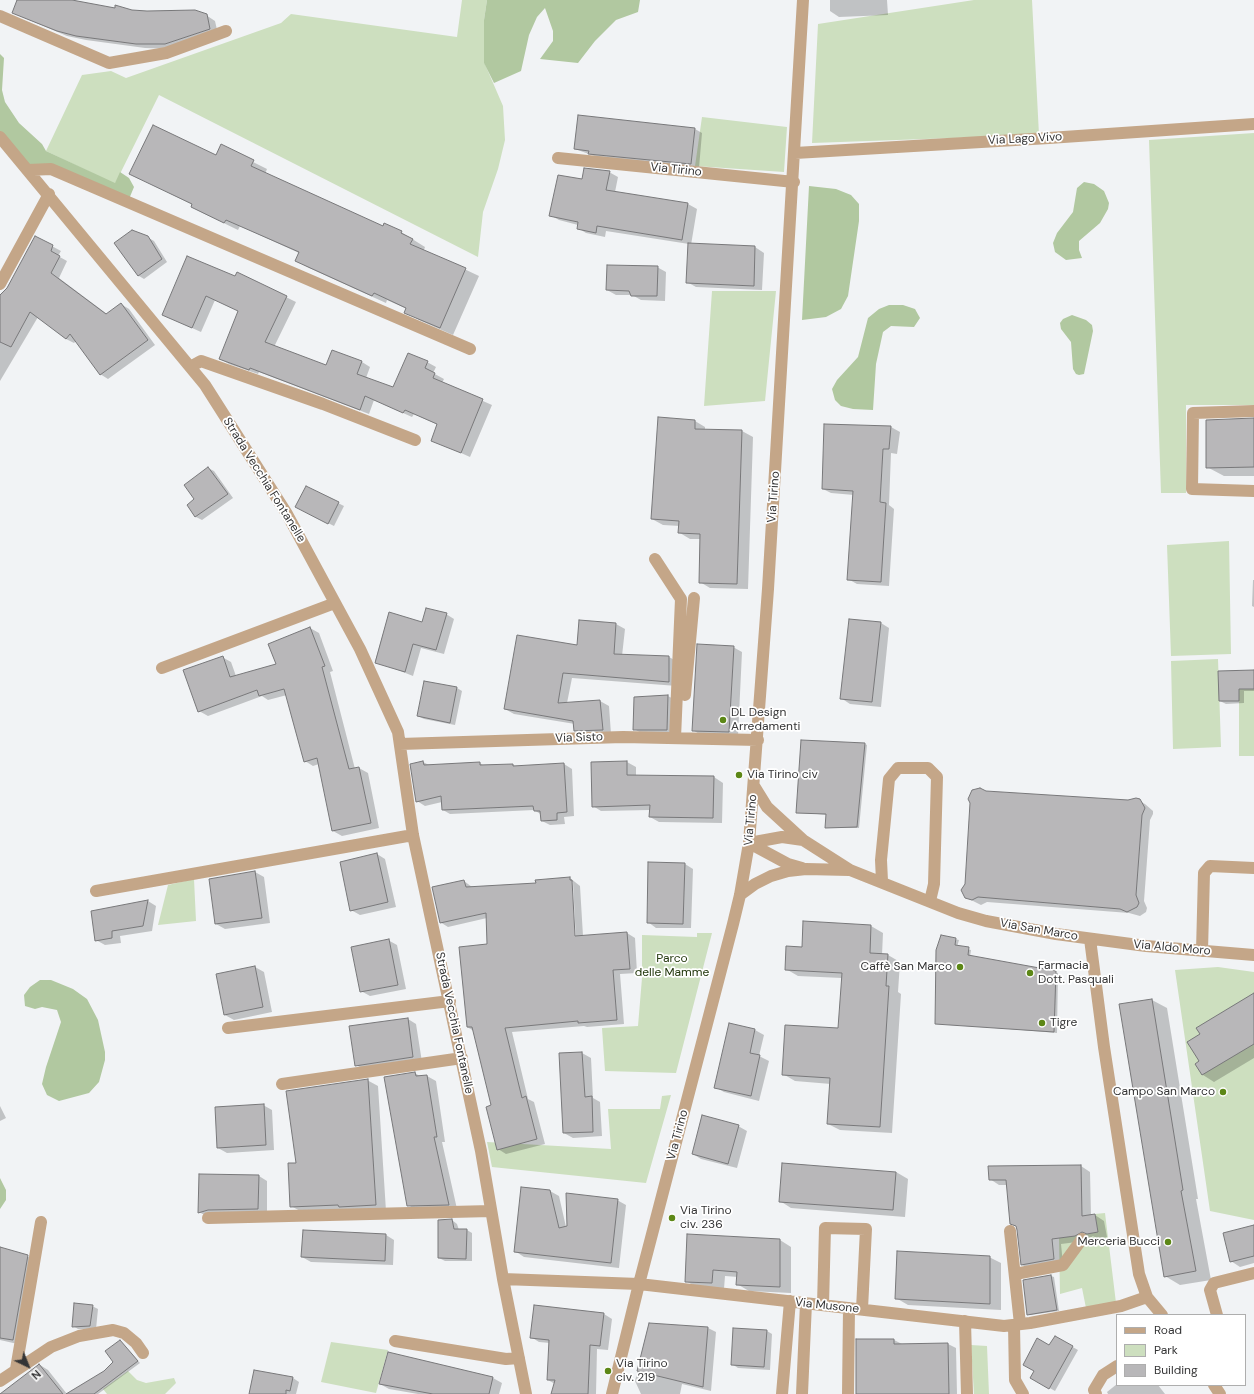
<!DOCTYPE html>
<html>
<head>
<meta charset="utf-8">
<style>
  body { margin:0 }
  #map { position:relative; width:1254px; height:1394px; overflow:hidden; background:#f1f3f5; font-family:"DM Sans",sans-serif }
  canvas { display:block }
  .legend { position:absolute; left:1116px; top:1314px; width:130px; height:72px; box-sizing:border-box; background:#fff; border:1px solid #aeaeae; margin:0; padding:5px 7px; list-style:none; font-size:12px; color:#343435 }
  .legend li { display:flex; align-items:center; gap:8px; height:20px }
  .legend b { width:20px; border:1px solid #aeaeae }
  .north { position:absolute; left:8px; top:1346px; width:40px; height:40px; -webkit-text-stroke:3px #fff; paint-order:stroke; rotate:137deg; font-size:11px; font-weight:700; line-height:16px; text-align:center; color:#343435 }
  .north::after { content:''; display:block; margin:auto; width:14px; height:18px; background:#343435; clip-path:polygon(50% 0,100% 100%,50% 72%,0 100%) }
</style>
</head>
<body>
<div id="map">
<canvas width="1254" height="1394"></canvas>
<ul class="legend">
<li><b style="height:5px;background:#c4a688"></b>Road</li>
<li><b style="height:11px;background:#cddfbf"></b>Park</li>
<li><b style="height:11px;background:#b8b7b9"></b>Building</li>
</ul>
<div class="north">N</div>
</div>
<script>
const c = document.querySelector('canvas').getContext('2d');
c.lineJoin = 'round';
function fillPath(path, color) { c.fillStyle = color; c.fill(path, 'evenodd'); }
const shape = rows => new Path2D(rows.map(r => 'M' + r).join(''));
function strokePath(path, color, width, dash) { c.strokeStyle = color; c.lineWidth = width; c.lineCap = dash ? 'butt' : 'round'; c.setLineDash(dash || []); c.stroke(path); }
function write(font, color, halo, rows, align = 'center') {
  c.font = font + ' "DM Sans",sans-serif'; c.lineWidth = 3.5; c.setLineDash([]); c.textBaseline = 'middle'; c.strokeStyle = halo; c.fillStyle = color; for (const [text, x, y, turn = 0] of rows) {
    c.save(); c.translate(x, y); c.rotate((+turn || 0) * Math.PI / 180); c.textAlign = isNaN(turn) ? turn : align; if (halo) c.strokeText(text, 0, 0); c.fillText(text, 0, 0); c.restore();
  }
}
const green = shape([
  [462,0,487,0,484,20,484,62,503,106,505,140,498,169,483,212,478,257,159,95,115,184,46,151,82,75,111,71,126,78,281,23,291,14,457,37],
  [974,0,1032,0,1039,135,812,143,818,24],
  [702,117,787,127,784,172,695,166],
  [1254,133,1254,405,1186,405,1186,493,1161,493,1149,140],
  [712,291,776,291,765,401,704,406],
  [1229,541,1231,654,1171,656,1167,545],
  [1218,659,1221,747,1173,749,1171,661],
  [1239,689,1254,689,1254,756,1239,756],
  [194,879,196,921,158,925,168,885],
  [697,933,712,933,676,1073,605,1071,602,1028,638,1026,642,978,642,935,697,937],
  [1218,967,1254,972,1254,1220,1210,1211,1175,970],
  [671,1095,646,1183,492,1167,487,1142,611,1149,608,1109,660,1109,662,1096],
  [1105,1213,1116,1303,1086,1308,1082,1288,1060,1294,1059,1238,1098,1232,1095,1214],
  [331,1342,388,1350,376,1393,321,1382],
  [971,1345,987,1346,989,1394,974,1394],
  [128,1371,137,1380,146,1383,174,1378,176,1383,165,1394,107,1394,103,1389]
]);
const forest = shape([
  [487,0,640,0,638,12,616,20,595,41,578,63,540,59,553,41,553,31,545,8,537,17,529,35,521,71,494,83,484,63,484,20],
  [0,54,4,58,2,90,5,102,19,123,42,144,46,151,115,183,120,172,129,178,134,187,129,199,29,165,0,132],
  [1084,182,1094,184,1104,191,1109,203,1108,209,1100,223,1079,241,1079,250,1082,258,1066,260,1055,252,1053,243,1057,233,1073,212,1077,188],
  [809,186,836,189,851,195,859,204,859,221,848,296,841,309,826,317,802,320],
  [889,305,903,305,915,309,920,318,914,327,891,326,883,332,876,364,873,410,853,409,841,406,835,400,832,389,837,380,858,357,868,318,879,309],
  [1072,315,1086,320,1092,325,1093,331,1084,374,1079,375,1076,374,1073,369,1071,342,1061,329,1060,323,1063,319],
  [40,980,51,980,73,989,87,999,98,1020,105,1052,105,1060,99,1082,89,1093,59,1101,47,1095,42,1084,46,1067,61,1022,57,1010,42,1007,35,1009,25,1006,24,995,30,987],
  [0,1178,6,1190,6,1200,0,1209]
]);
const shadow = shape([
  [19,0,70,0,80,3,131,11,206,15,215,21,218,34,175,49,145,48,86,40,67,36,13,13],
  [830,0,887,0,888,15,839,17,830,11],
  [695,129,702,133,699,168,597,157,575,149],
  [221,146,267,169,265,174,383,228,401,232,425,247,424,250,479,276,453,335,419,320,406,312,407,309,387,300,386,303,309,268,296,261,299,253,240,226,238,230,205,214,192,207,193,205,131,174,216,156],
  [609,172,618,177,615,192,688,204,697,209,691,245,755,247,764,253,762,290,696,287,687,282,689,244,606,231,605,237,586,233,578,228,578,225,559,220,550,215,583,180],
  [35,237,61,251,58,256,67,261,59,278,107,314,121,304,129,309,155,345,108,379,100,374,76,341,74,343,66,339,38,317,0,381,0,297,7,288],
  [147,237,154,241,167,262,144,279,139,276,115,244],
  [657,267,666,272,665,301,641,300,632,295,616,295,607,290],
  [237,273,296,302,274,347,327,367,362,362,370,367,366,378,393,388,427,362,436,367,433,373,444,379,442,383,492,405,470,457,432,440,438,425,414,414,412,417,374,400,369,414,259,372,258,374,229,364,220,359,239,311,215,300,201,332,163,315,235,277],
  [1254,420,1254,476,1224,476,1207,467],
  [695,421,705,427,705,430,742,431,753,437,748,589,710,588,700,582,701,539,690,539,680,533,680,526,663,525,652,519],
  [825,425,891,427,900,432,897,454,891,453,889,505,894,509,889,586,857,584,848,579,854,495,831,493,823,489],
  [208,468,214,471,233,498,202,520,196,517,188,505,196,500],
  [338,503,344,506,334,526,302,510],
  [1253,580,1254,580,1254,607,1252,606],
  [389,613,423,623,446,614,454,619,444,654,421,648,413,676,375,661],
  [580,621,616,624,625,629,622,656,669,657,678,662,677,686,572,678,567,703,600,701,609,706,611,734,584,735,575,730,575,724,514,714,505,709,578,646],
  [881,623,889,628,881,707,850,704,841,698],
  [310,628,319,633,333,671,330,672,355,769,359,768,368,773,379,828,342,836,333,831,319,764,313,766,305,761,287,695,268,700,262,696,208,716,199,711,222,657,231,662,236,676,277,664],
  [733,647,742,652,738,736,702,736,693,730],
  [1254,671,1254,691,1244,691,1244,703,1226,704,1220,701],
  [457,688,462,691,455,725,424,719,418,716],
  [668,696,677,701,676,735,643,734,634,729],
  [865,744,867,745,859,828,828,828,826,827,827,815,797,812],
  [423,762,429,765,480,763,484,766,513,765,517,767,564,764,572,769,574,816,564,817,565,824,550,825,542,821,542,815,534,810,450,814,443,810,442,802,425,806,417,801],
  [627,762,636,767,636,776,714,777,723,783,722,823,659,822,650,817,650,810,601,811,593,806],
  [985,792,1128,801,1136,799,1145,804,1153,811,1153,814,1150,820,1144,901,1147,908,1146,912,1140,916,1129,913,987,902,981,905,965,897,966,884],
  [377,854,385,859,396,907,360,915,351,910],
  [685,864,693,869,691,928,656,928,648,922],
  [255,872,264,877,270,923,225,929,216,924],
  [570,878,580,886,583,936,627,933,635,938,637,973,620,974,624,1024,587,1027,584,1026,512,1032,528,1099,534,1102,545,1144,506,1154,498,1149,493,1106,474,1031,467,1027,488,945,487,918,448,927,440,922,464,881,472,887,537,884],
  [571,882,573,882,576,941,574,941],
  [148,901,156,906,152,931,120,936,121,943,105,945,96,940],
  [804,923,871,926,883,933,882,955,888,955,900,962,898,992,901,994,892,1133,840,1130,828,1124,831,1084,795,1081,783,1074,839,1029,842,978,798,976,786,969,803,948],
  [941,936,959,940,957,947,971,950,970,957,1058,973,1057,1033,936,1023],
  [388,940,397,945,406,989,370,996,361,991],
  [255,967,264,972,272,1012,234,1020,225,1015,217,975],
  [1254,995,1254,1058,1214,1082,1203,1075,1200,1062],
  [1152,1000,1167,1008,1198,1199,1196,1199,1211,1280,1180,1285,1165,1276,1120,1005],
  [408,1019,416,1024,422,1062,365,1070,356,1065],
  [730,1024,755,1030,764,1035,759,1056,769,1061,759,1101,724,1092,715,1087],
  [582,1053,591,1058,593,1098,600,1102,602,1136,573,1138,564,1133,560,1054],
  [415,1073,421,1077,427,1076,436,1081,445,1142,442,1142,457,1209,417,1210,408,1205],
  [367,1080,378,1086,386,1211,302,1212,291,1206,297,1164],
  [263,1105,272,1110,274,1150,227,1153,218,1148],
  [0,1106,6,1118,0,1121],
  [738,1126,747,1131,737,1168,701,1159,693,1154],
  [1081,1166,1090,1172,1091,1216,1095,1215,1104,1221,1107,1237,1098,1239,1093,1236,1085,1241,1061,1244,1063,1264,1032,1270,1022,1265,1018,1230,1008,1185,999,1185,990,1179],
  [896,1172,908,1179,905,1217,791,1208,780,1201],
  [259,1176,267,1181,267,1213,208,1217,199,1212],
  [550,1191,559,1196,566,1227,617,1200,626,1205,619,1268,524,1257,515,1251],
  [452,1220,457,1224,459,1230,467,1230,472,1233,472,1261,445,1261,439,1258],
  [1254,1226,1254,1263,1240,1267,1231,1261],
  [386,1235,394,1240,393,1265,311,1262,302,1257],
  [780,1240,791,1247,791,1293,749,1291,737,1284,738,1277,725,1276,724,1289,698,1288,686,1281],
  [0,1250,27,1256,37,1262,22,1345,0,1340],
  [989,1257,1001,1263,1001,1310,908,1305,896,1298],
  [1051,1276,1054,1277,1059,1311,1030,1315,1027,1314,1024,1281],
  [92,1306,98,1309,96,1329,78,1329,73,1326],
  [604,1314,612,1319,608,1350,597,1349,596,1394,552,1394,555,1384,548,1380,550,1343,539,1342,531,1337],
  [650,1324,708,1328,716,1332,711,1391,682,1384,680,1394,641,1394,635,1381],
  [767,1331,772,1334,770,1370,738,1368,732,1364],
  [1055,1337,1078,1350,1055,1391,1032,1378],
  [894,1340,902,1344,948,1344,956,1348,957,1394,859,1394],
  [120,1341,140,1363,98,1394,68,1394,105,1372,115,1362],
  [388,1353,493,1378,502,1383,499,1394,418,1394,389,1389,380,1384],
  [40,1365,48,1370,67,1394,10,1394],
  [255,1371,293,1378,299,1382,296,1394,250,1394],
  [1117,1384,1158,1385,1165,1394,1108,1394,1107,1392]
]);
const building = shape([
  [17,0,72,0,115,8,115,5,132,10,147,11,195,10,207,14,210,29,165,44,136,44,76,36,57,31,12,13,17,0],
  [578,115,695,128,691,164,588,154,589,151,574,149,578,115],
  [153,125,216,155,221,144,254,160,251,166,383,226,384,223,402,231,401,233,413,239,410,244,466,268,440,328,404,313,406,308,374,293,372,296,295,261,299,252,226,220,224,223,191,207,192,204,129,174,153,125],
  [584,168,610,171,606,190,688,203,682,240,597,226,596,233,577,229,578,222,549,216,558,175,582,179,584,168],
  [132,230,148,236,162,259,138,276,114,243,132,230],
  [35,236,53,245,51,251,60,256,51,273,106,314,121,303,148,340,100,375,70,334,66,339,30,312,11,347,0,342,0,295,7,288,35,236],
  [688,243,755,246,754,286,686,283,688,243],
  [187,256,235,276,237,272,287,296,265,342,326,365,332,350,362,361,357,374,393,387,408,353,428,361,425,368,435,373,433,378,483,399,461,453,431,441,437,424,405,410,403,413,365,396,360,410,250,368,249,370,219,359,238,311,206,296,192,328,162,315,187,256],
  [607,265,658,266,657,296,631,296,629,291,606,290,607,265],
  [658,417,695,420,695,429,742,430,737,584,699,583,700,534,678,533,679,521,651,519,658,417],
  [1254,418,1254,467,1206,468,1206,420,1254,418],
  [824,424,891,426,889,449,883,449,880,502,886,503,881,582,847,580,853,491,822,489,824,424],
  [208,467,228,494,195,517,187,505,194,499,184,485,208,467],
  [306,486,339,502,328,524,295,507,306,486],
  [426,608,447,613,436,650,413,644,405,672,375,663,389,612,422,622,426,608],
  [849,619,881,622,872,702,840,699,849,619],
  [579,620,616,623,614,654,669,656,669,682,563,673,558,703,600,700,603,730,574,731,573,721,504,709,517,635,577,645,579,620],
  [310,627,325,666,322,667,349,769,359,767,371,823,332,831,317,758,304,762,284,689,259,696,257,690,198,712,183,670,223,656,230,677,276,664,268,644,310,627],
  [697,644,734,646,729,732,692,731,697,644],
  [1254,670,1254,689,1239,689,1239,701,1219,701,1218,671,1254,670],
  [424,681,457,687,450,723,417,716,424,681],
  [668,695,667,730,633,730,634,697,668,695],
  [801,740,865,743,857,827,825,828,826,814,796,813,801,740],
  [423,761,424,765,480,762,480,765,513,764,513,766,564,763,567,812,557,813,557,820,541,821,540,811,534,811,533,806,442,810,441,796,416,802,410,764,423,761],
  [627,761,627,775,714,776,713,818,649,817,650,805,592,807,591,762,627,761],
  [980,788,986,791,1128,800,1136,798,1140,799,1145,808,1142,815,1136,895,1139,903,1137,907,1127,912,1120,909,978,897,972,900,965,898,961,890,965,884,970,803,968,799,972,790,980,788],
  [377,853,388,902,350,911,340,862,377,853],
  [648,862,685,863,683,924,647,923,648,862],
  [255,871,262,918,215,924,209,879,255,871],
  [570,877,570,880,572,880,575,936,627,932,630,969,613,970,617,1020,578,1023,578,1021,505,1028,522,1098,526,1096,537,1139,497,1150,486,1107,491,1105,472,1027,467,1027,459,947,487,944,486,913,440,923,432,887,464,880,466,887,536,883,535,880,570,877],
  [148,900,143,926,112,931,112,938,95,941,91,911,148,900],
  [803,921,871,925,870,953,888,954,886,986,889,986,880,1127,827,1124,830,1078,782,1075,785,1025,838,1028,842,973,785,970,786,946,802,947,803,921],
  [941,935,956,938,955,945,969,947,968,955,1056,971,1054,1032,935,1024,936,950,941,935],
  [389,939,398,985,360,992,351,947,389,939],
  [255,966,263,1007,224,1015,216,974,255,966],
  [1254,993,1254,1044,1202,1075,1195,1064,1199,1061,1187,1042,1200,1034,1196,1028,1254,993],
  [1152,999,1183,1190,1181,1191,1196,1271,1164,1277,1119,1004,1152,999],
  [408,1018,413,1057,355,1066,349,1026,408,1018],
  [729,1023,755,1029,750,1053,760,1055,751,1096,714,1088,729,1023],
  [582,1052,585,1097,592,1096,593,1132,563,1133,559,1053,582,1052],
  [415,1072,416,1076,427,1075,437,1137,434,1137,449,1205,407,1206,384,1077,415,1072],
  [368,1079,376,1205,339,1207,338,1205,290,1207,288,1163,296,1163,286,1091,368,1079],
  [264,1104,266,1145,217,1148,215,1107,264,1104],
  [702,1115,739,1125,728,1164,692,1154,702,1115],
  [782,1163,896,1172,893,1210,779,1202,782,1163],
  [1081,1165,1082,1216,1095,1214,1098,1232,1087,1234,1082,1232,1075,1236,1052,1239,1054,1259,1021,1265,1017,1230,1016,1226,1010,1224,1006,1180,989,1180,988,1166,1081,1165],
  [199,1174,259,1175,258,1209,208,1210,198,1213,199,1174],
  [521,1187,550,1190,559,1228,567,1226,566,1193,618,1199,611,1263,514,1252,521,1187],
  [452,1219,454,1229,467,1229,466,1259,438,1258,438,1220,452,1219],
  [1254,1225,1254,1256,1230,1262,1223,1233,1254,1225],
  [303,1230,386,1234,385,1261,301,1257,303,1230],
  [687,1234,780,1239,780,1287,736,1285,737,1272,713,1270,712,1283,685,1282,687,1234],
  [0,1247,28,1255,13,1340,0,1338,0,1247],
  [897,1251,990,1256,990,1304,895,1299,897,1251],
  [1051,1275,1057,1310,1027,1315,1023,1280,1051,1275],
  [74,1303,93,1305,90,1326,72,1327,74,1303],
  [534,1305,604,1313,600,1346,590,1345,588,1394,551,1394,555,1380,547,1380,549,1340,530,1338,534,1305],
  [649,1323,708,1327,703,1387,637,1371,649,1323],
  [733,1328,767,1330,764,1367,731,1365,733,1328],
  [1055,1336,1073,1346,1049,1389,1030,1378,1034,1371,1023,1365,1037,1338,1049,1345,1055,1336],
  [856,1339,894,1339,894,1344,948,1343,949,1394,856,1394,856,1339],
  [120,1340,138,1361,94,1394,66,1394,104,1371,113,1362,105,1351,120,1340],
  [388,1352,493,1377,489,1394,433,1394,379,1384,388,1352],
  [39,1364,63,1394,0,1394,38,1365,39,1364],
  [254,1370,293,1377,290,1391,286,1390,286,1394,249,1394,254,1370]
]);
const minor = shape([
  [0,16,109,63,166,53,226,31],
  [0,137,205,385,287,514,360,649,398,732,413,835,481,1151,503,1279,526,1394],
  [795,153,1049,138,1254,124],
  [558,158,794,182],
  [28,170,51,169,470,349],
  [0,284,49,194],
  [190,367,201,361,323,404,415,440],
  [1254,411,1193,413,1192,489,1254,491],
  [655,559,681,599,675,738],
  [162,668,335,603],
  [685,695,694,598],
  [400,744,623,737,758,740],
  [754,786,767,807,803,840,850,870,958,913,986,921,1056,934,1146,946,1254,955],
  [749,843,788,864,802,868],
  [749,843,782,837,803,840],
  [882,881,881,860,889,779,898,768,928,768,937,777,934,884,930,901],
  [96,891,413,835],
  [740,895,755,884,771,876,788,871,806,869,849,870],
  [1090,939,1104,1047,1139,1274,1147,1297,1162,1315],
  [1202,951,1204,873,1210,866,1254,868],
  [228,1028,450,1001],
  [282,1084,462,1058],
  [208,1218,491,1211],
  [1010,1231,1020,1324],
  [1015,1274,1063,1265,1082,1239],
  [503,1279,639,1284,1004,1326,1030,1323,1121,1306,1147,1297],
  [823,1305,825,1228,866,1229,862,1309],
  [1217,1315,1210,1290,1214,1283,1254,1273],
  [965,1321,967,1394],
  [1014,1325,1015,1380,1023,1394],
  [395,1341,506,1359,519,1358],
  [16,1369,41,1222],
  [0,1381,51,1347,79,1336,113,1330,124,1333,136,1343,143,1353],
  [1214,1385,1220,1394],
  [612,1394,639,1284,733,924,740,895,749,843,768,589,803,0],
  [782,1394,790,1301],
  [802,1394,806,1303],
  [848,1394,849,1308],
  [1096,1394,1094,1390,1103,1375,1117,1366]
]);
const markers = [
  [723,720,4,"#5c8716"],
  [739,775,4,"#5c8716"],
  [960,967,4,"#5c8716"],
  [1030,973,4,"#5c8716"],
  [1042,1023,4,"#5c8716"],
  [1223,1092,4,"#5c8716"],
  [672,1218,4,"#5c8716"],
  [1168,1242,4,"#5c8716"],
  [608,1371,4,"#5c8716"]
];
const streetNames = [
  ["Via Lago Vivo",1025,139,-3],
  ["Via Tirino",676,170,6],
  ["Strada Vecchia Fontanelle",264,480,58],
  ["Via Tirino",774,497,-86],
  ["Via Sisto",579,738,-2],
  ["Via Tirino",751,820,-85],
  ["Via San Marco",1039,930,10],
  ["Via Aldo Moro",1172,948,5],
  ["Strada Vecchia Fontanelle",454,1023,78],
  ["Via Tirino",678,1135,-75],
  ["Via Musone",827,1306,6]
];
const poiNames = [
  ["DL Design",731,713],
  ["Arredamenti",731,727],
  ["Via Tirino civ",747,775],
  ["Farmacia",1038,966],
  ["Dott. Pasquali",1038,980],
  ["Caffè San Marco",952,967,"right"],
  ["Tigre",1050,1023],
  ["Campo San Marco",1215,1092,"right"],
  ["Via Tirino",680,1211],
  ["civ. 236",680,1225],
  ["Merceria Bucci",1160,1242,"right"],
  ["Via Tirino",616,1364],
  ["civ. 219",616,1378]
];
const parkNames = [
  ["Parco",672,959],
  ["delle Mamme",672,973]
];
fillPath(green, '#cddfbf');
fillPath(forest, '#b1c8a0');
fillPath(shadow, '#0003');
fillPath(building, '#b8b7b9');
strokePath(building, '#78787a', 1);
strokePath(minor, '#c4a688', 12);
for (const [x, y, r, color] of markers) { const dot = new Path2D(); dot.arc(x, y, r, 0, 2 * Math.PI); c.fillStyle = color; c.fill(dot); strokePath(dot, '#fff', 1.5); }
write('12px', '#343435', '#fff', streetNames);
write('12px', '#343435', '#fff', poiNames, 'left');
write('12px', '#22370c', '#fff', parkNames);
</script>
</body>
</html>
